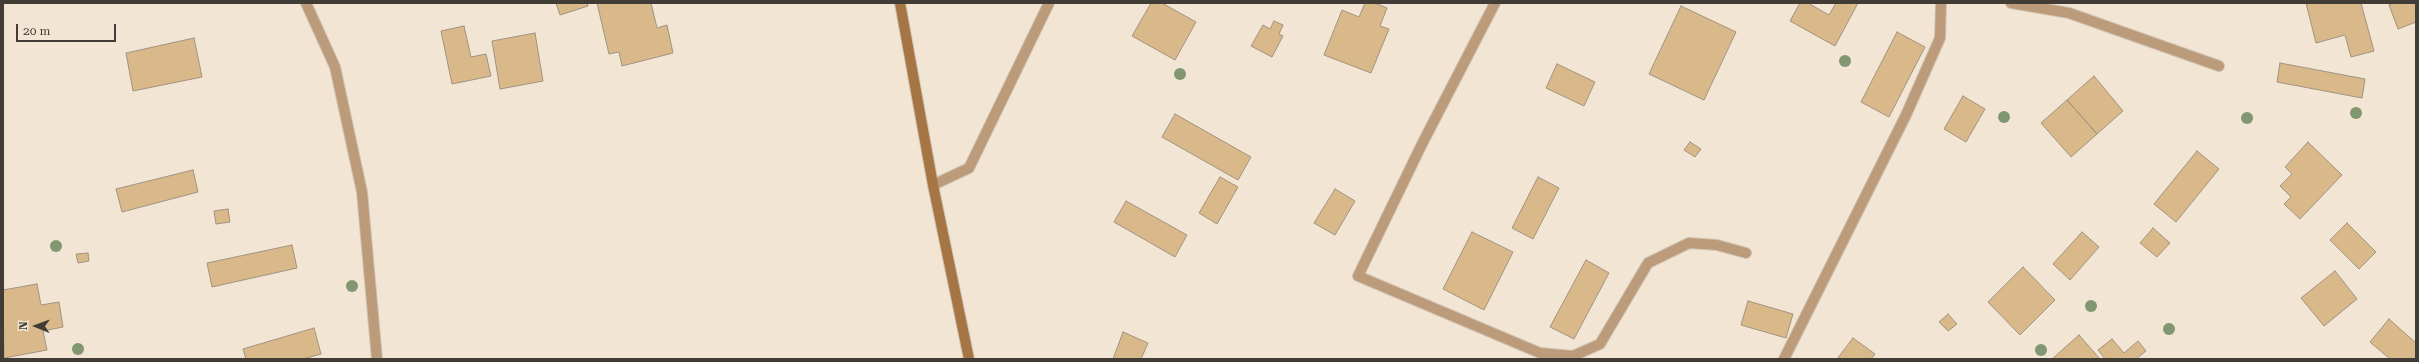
<!DOCTYPE html>
<html>
<head>
<meta charset="utf-8">
<style>
  body { margin:0 }
  #map { position:relative; width:2419px; height:362px; overflow:hidden; background:#f3e5d3; font-family:"Roboto Serif",serif }
  canvas { display:block }
  .frame { position:absolute; inset:0; border:4px solid #413c35; pointer-events:none }
  .north { position:absolute; left:16px; top:306px; width:40px; height:40px; -webkit-text-stroke:3px #f3e5d3; paint-order:stroke; rotate:271deg; font-size:11px; font-weight:700; line-height:16px; text-align:center; color:#413c35 }
  .north::after { content:''; display:block; margin:auto; width:14px; height:18px; background:#413c35; clip-path:polygon(50% 0,100% 100%,50% 72%,0 100%) }
  .scale { position:absolute; left:16px; top:24px; width:100px; height:18px; box-sizing:border-box; border:2px solid #413c35; border-top:0; padding-left:5px; font-size:12px; line-height:14px; white-space:nowrap; color:#413c35; -webkit-text-stroke:3px #f3e5d3; paint-order:stroke }
</style>
</head>
<body>
<div id="map">
<canvas width="2419" height="362"></canvas>
<div class="frame"></div>
<div class="north">N</div>
<div class="scale">20 m</div>
</div>
<script>
const c = document.querySelector('canvas').getContext('2d');
c.lineJoin = 'round';
function fillPath(path, color) { c.fillStyle = color; c.fill(path, 'evenodd'); }
const shape = rows => new Path2D(rows.map(r => 'M' + r).join(''));
function strokePath(path, color, width, dash) { c.strokeStyle = color; c.lineWidth = width; c.lineCap = dash ? 'butt' : 'round'; c.setLineDash(dash || []); c.stroke(path); }
const building = shape([
  [556,3,587,3,588,6,560,15,556,3],
  [597,3,651,3,657,28,667,25,673,53,622,66,619,52,609,54,597,3],
  [1151,3,1162,3,1196,22,1175,60,1132,36,1151,3],
  [1365,3,1375,3,1387,8,1380,26,1389,29,1371,73,1324,55,1342,10,1359,17,1365,3],
  [1800,3,1808,3,1829,15,1836,3,1858,3,1835,46,1790,21,1800,3],
  [2306,3,2361,3,2374,51,2351,57,2345,35,2316,43,2306,3],
  [2393,3,2416,3,2416,22,2398,29,2389,5,2393,3],
  [1681,6,1736,32,1704,100,1649,74,1681,6],
  [1274,21,1283,25,1279,34,1283,36,1272,57,1251,46,1263,25,1270,29,1274,21],
  [464,26,471,57,486,54,491,76,452,84,441,31,464,26],
  [1897,32,1925,47,1889,117,1861,102,1897,32],
  [535,33,543,81,500,89,492,41,535,33],
  [194,38,202,77,133,91,126,53,194,38],
  [2280,63,2365,79,2362,98,2277,82,2280,63],
  [1557,64,1595,82,1584,106,1546,88,1557,64],
  [2094,76,2123,111,2097,134,2067,100,2094,76],
  [1963,96,1985,109,1966,142,1944,129,1963,96],
  [2067,100,2097,134,2071,157,2041,123,2067,100],
  [1175,114,1251,157,1238,180,1162,137,1175,114],
  [1690,142,1701,149,1695,157,1684,150,1690,142],
  [2308,142,2342,175,2300,219,2284,204,2291,197,2280,186,2292,174,2285,167,2308,142],
  [2197,151,2219,169,2176,222,2154,204,2197,151],
  [193,170,198,192,122,212,116,189,193,170],
  [1220,177,1238,187,1217,224,1199,213,1220,177],
  [1538,177,1559,188,1533,239,1512,228,1538,177],
  [1335,189,1355,201,1335,235,1314,223,1335,189],
  [1126,201,1187,235,1175,257,1114,222,1126,201],
  [228,209,230,222,216,224,214,211,228,209],
  [2347,223,2376,252,2359,269,2330,240,2347,223],
  [2153,228,2170,243,2157,257,2140,243,2153,228],
  [1472,232,1513,252,1484,310,1443,289,1472,232],
  [2082,232,2099,247,2070,280,2053,264,2082,232],
  [292,245,297,268,212,287,207,263,292,245],
  [88,253,89,261,78,263,76,254,88,253],
  [1586,260,1609,273,1574,339,1550,327,1586,260],
  [2023,267,2055,300,2020,335,1988,302,2023,267],
  [2335,271,2357,299,2324,326,2301,298,2335,271],
  [37,284,41,305,59,302,63,327,43,331,47,350,4,358,3,290,37,284],
  [1748,301,1793,314,1786,338,1741,325,1748,301],
  [1948,314,1957,324,1948,331,1939,322,1948,314],
  [2389,319,2416,343,2416,359,2390,359,2370,342,2389,319],
  [314,328,321,354,303,359,246,359,243,349,314,328],
  [1123,332,1148,343,1141,359,1113,359,1123,332],
  [2079,335,2100,359,2052,359,2079,335],
  [1853,338,1875,354,1871,359,1837,359,1853,338],
  [2112,339,2124,353,2138,341,2146,351,2136,359,2105,359,2098,350,2112,339]
]);
const lane = shape([
  [1495,3,1422,144,1358,276,1540,353,1573,356,1600,344,1648,263,1689,243,1717,245,1746,253],
  [2011,3,2069,13,2219,66],
  [1784,359,1906,115,1940,38,1941,3]
]);
const street = shape([
  [306,3,335,67,362,192,377,359],
  [933,185,969,168,1049,3]
]);
const secondary = shape([
  [900,3,933,185,969,359]
]);
const trees = [
  [1845,61],
  [1180,74],
  [2356,113],
  [2004,117],
  [2247,118],
  [56,246],
  [352,286],
  [2091,306],
  [2169,329],
  [78,349],
  [2041,350]
];
fillPath(building, '#d9b88a');
strokePath(building, '#a09382', 1);
strokePath(lane, '#cfc3b3', 12);
strokePath(street, '#cfc3b3', 12);
strokePath(secondary, '#cfc3b3', 12);
strokePath(lane, '#bc9b7b', 10);
strokePath(street, '#bc9b7b', 10);
strokePath(secondary, '#a57543', 10);
c.fillStyle = '#809772';
for (const [x, y] of trees) { c.beginPath(); c.arc(x, y, 6, 0, 2 * Math.PI); c.fill(); }
</script>
</body>
</html>
